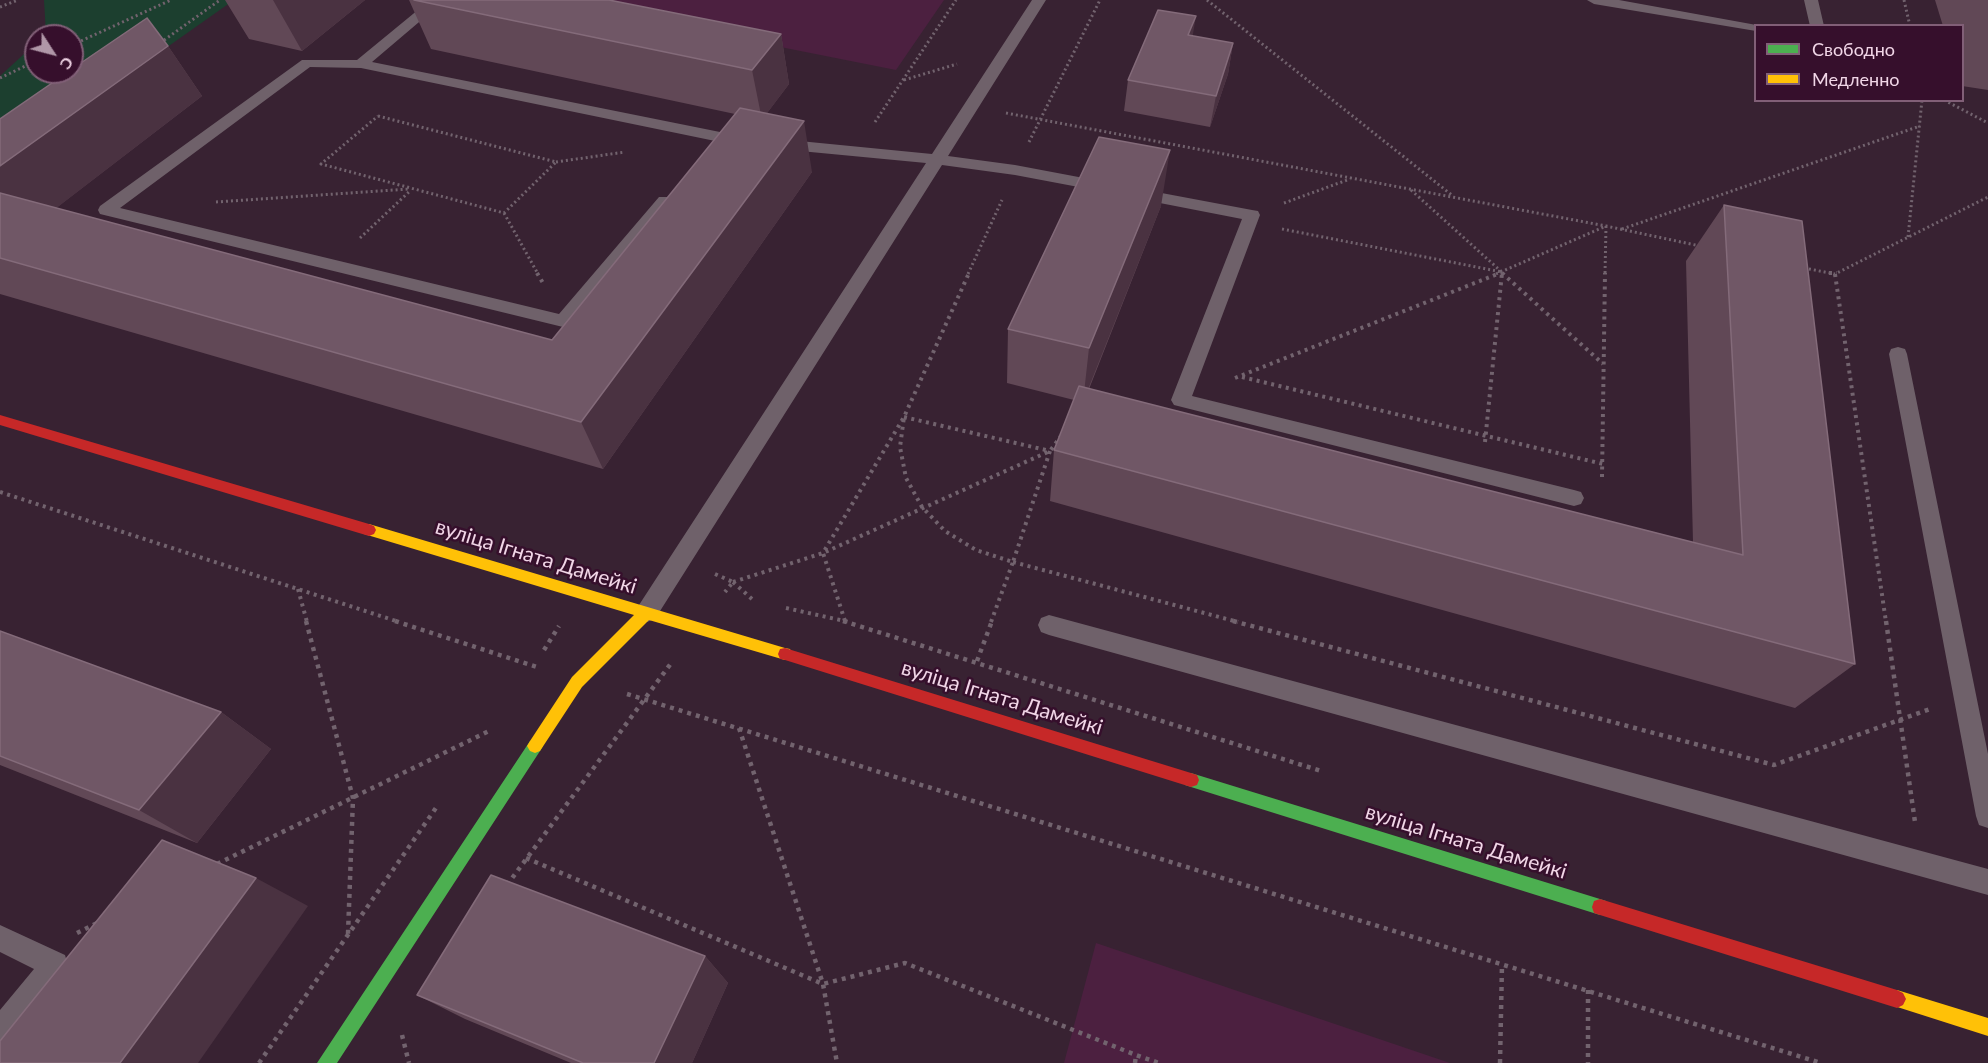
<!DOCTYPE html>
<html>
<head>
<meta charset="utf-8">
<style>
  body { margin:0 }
  #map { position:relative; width:1988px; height:1063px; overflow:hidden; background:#382232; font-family:Lato,sans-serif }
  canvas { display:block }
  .legend { position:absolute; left:1754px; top:24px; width:210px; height:78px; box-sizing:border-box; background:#360f2c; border:2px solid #815f77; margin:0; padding:8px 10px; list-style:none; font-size:18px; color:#f1d6e7 }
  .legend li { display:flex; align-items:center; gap:12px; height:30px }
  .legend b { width:30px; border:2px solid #815f77 }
  .north { position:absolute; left:24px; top:24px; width:60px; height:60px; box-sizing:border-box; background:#360f2c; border:2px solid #815f77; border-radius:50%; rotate:126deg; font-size:16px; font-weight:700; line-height:24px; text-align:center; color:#f1d6e7 }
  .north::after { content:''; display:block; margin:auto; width:21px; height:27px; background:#b097a8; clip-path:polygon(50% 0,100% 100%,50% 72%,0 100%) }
</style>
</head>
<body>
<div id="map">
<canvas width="1988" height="1063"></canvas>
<ul class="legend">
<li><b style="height:8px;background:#4caf50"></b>Свободно</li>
<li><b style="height:8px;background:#ffc107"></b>Медленно</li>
</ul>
<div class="north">С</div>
</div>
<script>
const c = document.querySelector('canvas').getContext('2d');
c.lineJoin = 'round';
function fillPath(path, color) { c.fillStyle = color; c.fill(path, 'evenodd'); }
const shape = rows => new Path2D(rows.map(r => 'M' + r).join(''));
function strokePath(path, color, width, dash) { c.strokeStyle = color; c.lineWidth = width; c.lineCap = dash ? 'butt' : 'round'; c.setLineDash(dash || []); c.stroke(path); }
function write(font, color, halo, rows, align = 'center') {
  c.font = font + ' Lato,sans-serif'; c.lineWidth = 5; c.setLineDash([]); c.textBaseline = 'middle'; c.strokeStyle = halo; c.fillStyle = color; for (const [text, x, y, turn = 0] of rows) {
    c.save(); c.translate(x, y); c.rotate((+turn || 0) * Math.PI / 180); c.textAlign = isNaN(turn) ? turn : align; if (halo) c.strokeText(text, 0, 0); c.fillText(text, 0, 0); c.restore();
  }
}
const built = shape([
  [544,0,944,0,896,70],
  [1096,943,1450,1063,1064,1063]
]);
const green = shape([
  [44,0,234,0,0,165,0,76,36,43,36,72,72,72,72,36,44,36,46,34]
]);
const pathFar2 = shape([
  [1207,0,1453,196],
  [1904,0,1910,26],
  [0,7,18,0],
  [160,43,220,0],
  [72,45,171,0],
  [0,78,36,61],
  [904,80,957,64],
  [1944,100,1988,123],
  [1006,113,1606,226,1700,246],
  [378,116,556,162,504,213,321,164,378,116],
  [875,122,956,0],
  [1029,142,1100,0],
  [556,162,625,152],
  [1411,190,1504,274],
  [216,202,409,189],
  [1284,203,1350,179],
  [504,213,538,274],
  [1282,229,1502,272,1502,274],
  [1622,229,1920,126],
  [1908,237,1922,100],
  [360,238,411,190],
  [1804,268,1835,274,1988,197],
  [968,274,1002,200],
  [1496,274,1606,226,1605,274]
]);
const pathFar1 = shape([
  [537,273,543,283],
  [1502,273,1603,364],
  [1829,273,1837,273],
  [1835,274,1886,622],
  [1242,377,1603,464],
  [1235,378,1500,273],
  [904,417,1050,451,1013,562,976,550,945,531,922,507,906,478,900,447,904,417],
  [1485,442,1502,273],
  [1602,477,1605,273],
  [0,492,399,622],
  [1013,562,1238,622],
  [715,574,733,582,725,592],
  [733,582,823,553,1050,451,1061,436],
  [733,582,753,600],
  [298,589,307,622],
  [786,608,849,622],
  [845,621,823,553,904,417,969,273],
  [991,622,1013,562]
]);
const path = shape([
  [306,621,353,798,348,934],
  [395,621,537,667],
  [843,621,1321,771],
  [1233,621,1774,765,1930,709],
  [1886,621,1915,822],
  [544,650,559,626],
  [977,661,992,621],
  [627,694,1821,1063],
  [739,728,823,984,837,1063],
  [526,858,823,984,905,963,1136,1055],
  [217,864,489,731],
  [507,885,672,662],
  [77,933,97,923],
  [1588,990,1588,1063],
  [402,1035,409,1063],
  [259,1063,438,805],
  [1135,1063,1136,1055,1159,1063],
  [1500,1063,1502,964]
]);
const lane = shape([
  [430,0,445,0,372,62,720,132,745,135,753,140,745,145,720,142,361,68,310,67,120,208,559,314,659,197,671,197,673,201,671,205,569,326,563,327,100,214,98,210,100,206,302,60,357,60,430,0],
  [1032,0,1046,0,948,156,1015,165,1105,182,1111,183,1113,187,1111,191,1105,192,1015,175,942,165,655,619,647,622,639,619,636,612,639,605,926,163,779,149,771,144,779,139,932,154,1032,0],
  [1587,0,1619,0,1762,26,1756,26,1756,31,1594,4,1587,0],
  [1804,0,1818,0,1824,26,1810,26,1804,0],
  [1135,188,1252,210,1258,211,1260,215,1192,396,1574,490,1581,492,1584,498,1581,504,1574,506,1174,405,1171,400,1242,219,1129,197,1127,193,1129,189,1135,188],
  [1898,347,1905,349,1907,354,1988,754,1988,828,1979,825,1976,816,1889,354,1891,349,1898,347],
  [1049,615,1988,869,1988,895,1049,635,1041,632,1038,625,1041,618,1049,615],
  [0,925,65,955,68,965,65,975,10,1041,0,1045,0,1010,34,969,0,952,0,925]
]);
const fast = shape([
  [535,739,540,741,543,746,540,751,337,1063,317,1063,530,741,535,739],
  [1191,773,1600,899,1606,901,1608,907,1606,913,1600,915,1191,787,1185,785,1183,780,1185,775,1191,773]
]);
const slow = shape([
  [369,524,785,648,790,649,792,654,790,659,785,660,649,620,582,687,540,751,535,753,530,751,527,746,530,741,572,677,634,615,364,534,362,530,364,526,369,524],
  [1897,990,1988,1018,1988,1036,1891,1005,1888,999,1891,993,1897,990]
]);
const jam = shape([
  [0,415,369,524,374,526,376,530,374,534,369,536,0,425,0,415],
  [785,648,1191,773,1197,775,1199,780,1197,785,1191,787,785,660,780,659,778,654,780,649,785,648],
  [1600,899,1897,990,1903,993,1906,999,1903,1005,1897,1008,1600,915,1594,913,1592,907,1594,901,1600,899]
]);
const wall = shape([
  [225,0,365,0,302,51,249,39],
  [409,0,609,0,781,34,789,84,767,113,812,172,603,469,0,294,0,119,168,46,202,96,56,208,552,340,735,114,431,49],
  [1935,0,1988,0,1988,90,1962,86,1962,26,1943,26],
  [1192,36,1233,43,1228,74,1210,127,1124,111,1128,80],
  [1724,205,1855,664,1795,708,1050,501,1054,450,1074,400,1007,383,1008,329,1161,206,1089,389,1693,542,1686,261],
  [0,631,221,712,271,749,197,843,0,765],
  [705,956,728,983,692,1063,571,1063,465,1019,417,995]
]);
const shadedWall = shape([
  [273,0,365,0,302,51],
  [1196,16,1191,46,1188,35],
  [781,34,789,84,762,120,752,70],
  [1233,43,1228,74,1210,127,1216,96],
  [168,46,202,96,20,236,0,214,0,166],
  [804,121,812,172,603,469,581,422],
  [1170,150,1161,206,1083,402,1089,348],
  [221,712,271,749,197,843,139,810],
  [256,878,308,906,198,1063,120,1063],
  [705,956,728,983,692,1063,654,1063]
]);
const building = shape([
  [414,0,609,0,781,34,752,70,414,0],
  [1158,10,1196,16,1188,35,1233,43,1216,96,1128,80,1158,10],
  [147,18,168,46,0,166,0,119,68,72,72,72,72,69,147,18],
  [740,108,804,121,581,422,0,258,0,193,552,340,740,108],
  [1099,137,1170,150,1089,348,1008,329,1099,137],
  [1724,205,1802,221,1855,664,1054,450,1079,386,1743,555,1724,205],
  [0,631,221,712,139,810,0,756,0,631],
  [162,840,256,878,120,1063,0,1063,0,1041,162,840],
  [491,875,705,956,654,1063,583,1063,417,995,491,875]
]);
const streetNames = [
  ["вуліца Ігната Дамейкі",536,557,17],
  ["вуліца Ігната Дамейкі",1002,698,17],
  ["вуліца Ігната Дамейкі",1466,842,17]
];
fillPath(built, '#4c2040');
fillPath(green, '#1c3f2f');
strokePath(pathFar2, '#72636e', 3, [2, 3]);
strokePath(pathFar1, '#72636e', 4, [3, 4.5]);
strokePath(path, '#72636e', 4.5, [4, 5]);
fillPath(lane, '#6f616a');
fillPath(fast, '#4caf50');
fillPath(slow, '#ffc107');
fillPath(jam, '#c62828');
fillPath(wall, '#614856');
fillPath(shadedWall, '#4a3241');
fillPath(building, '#705766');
strokePath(building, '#846b7a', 1.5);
write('21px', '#f1d6e7', '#360f2c', streetNames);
</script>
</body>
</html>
